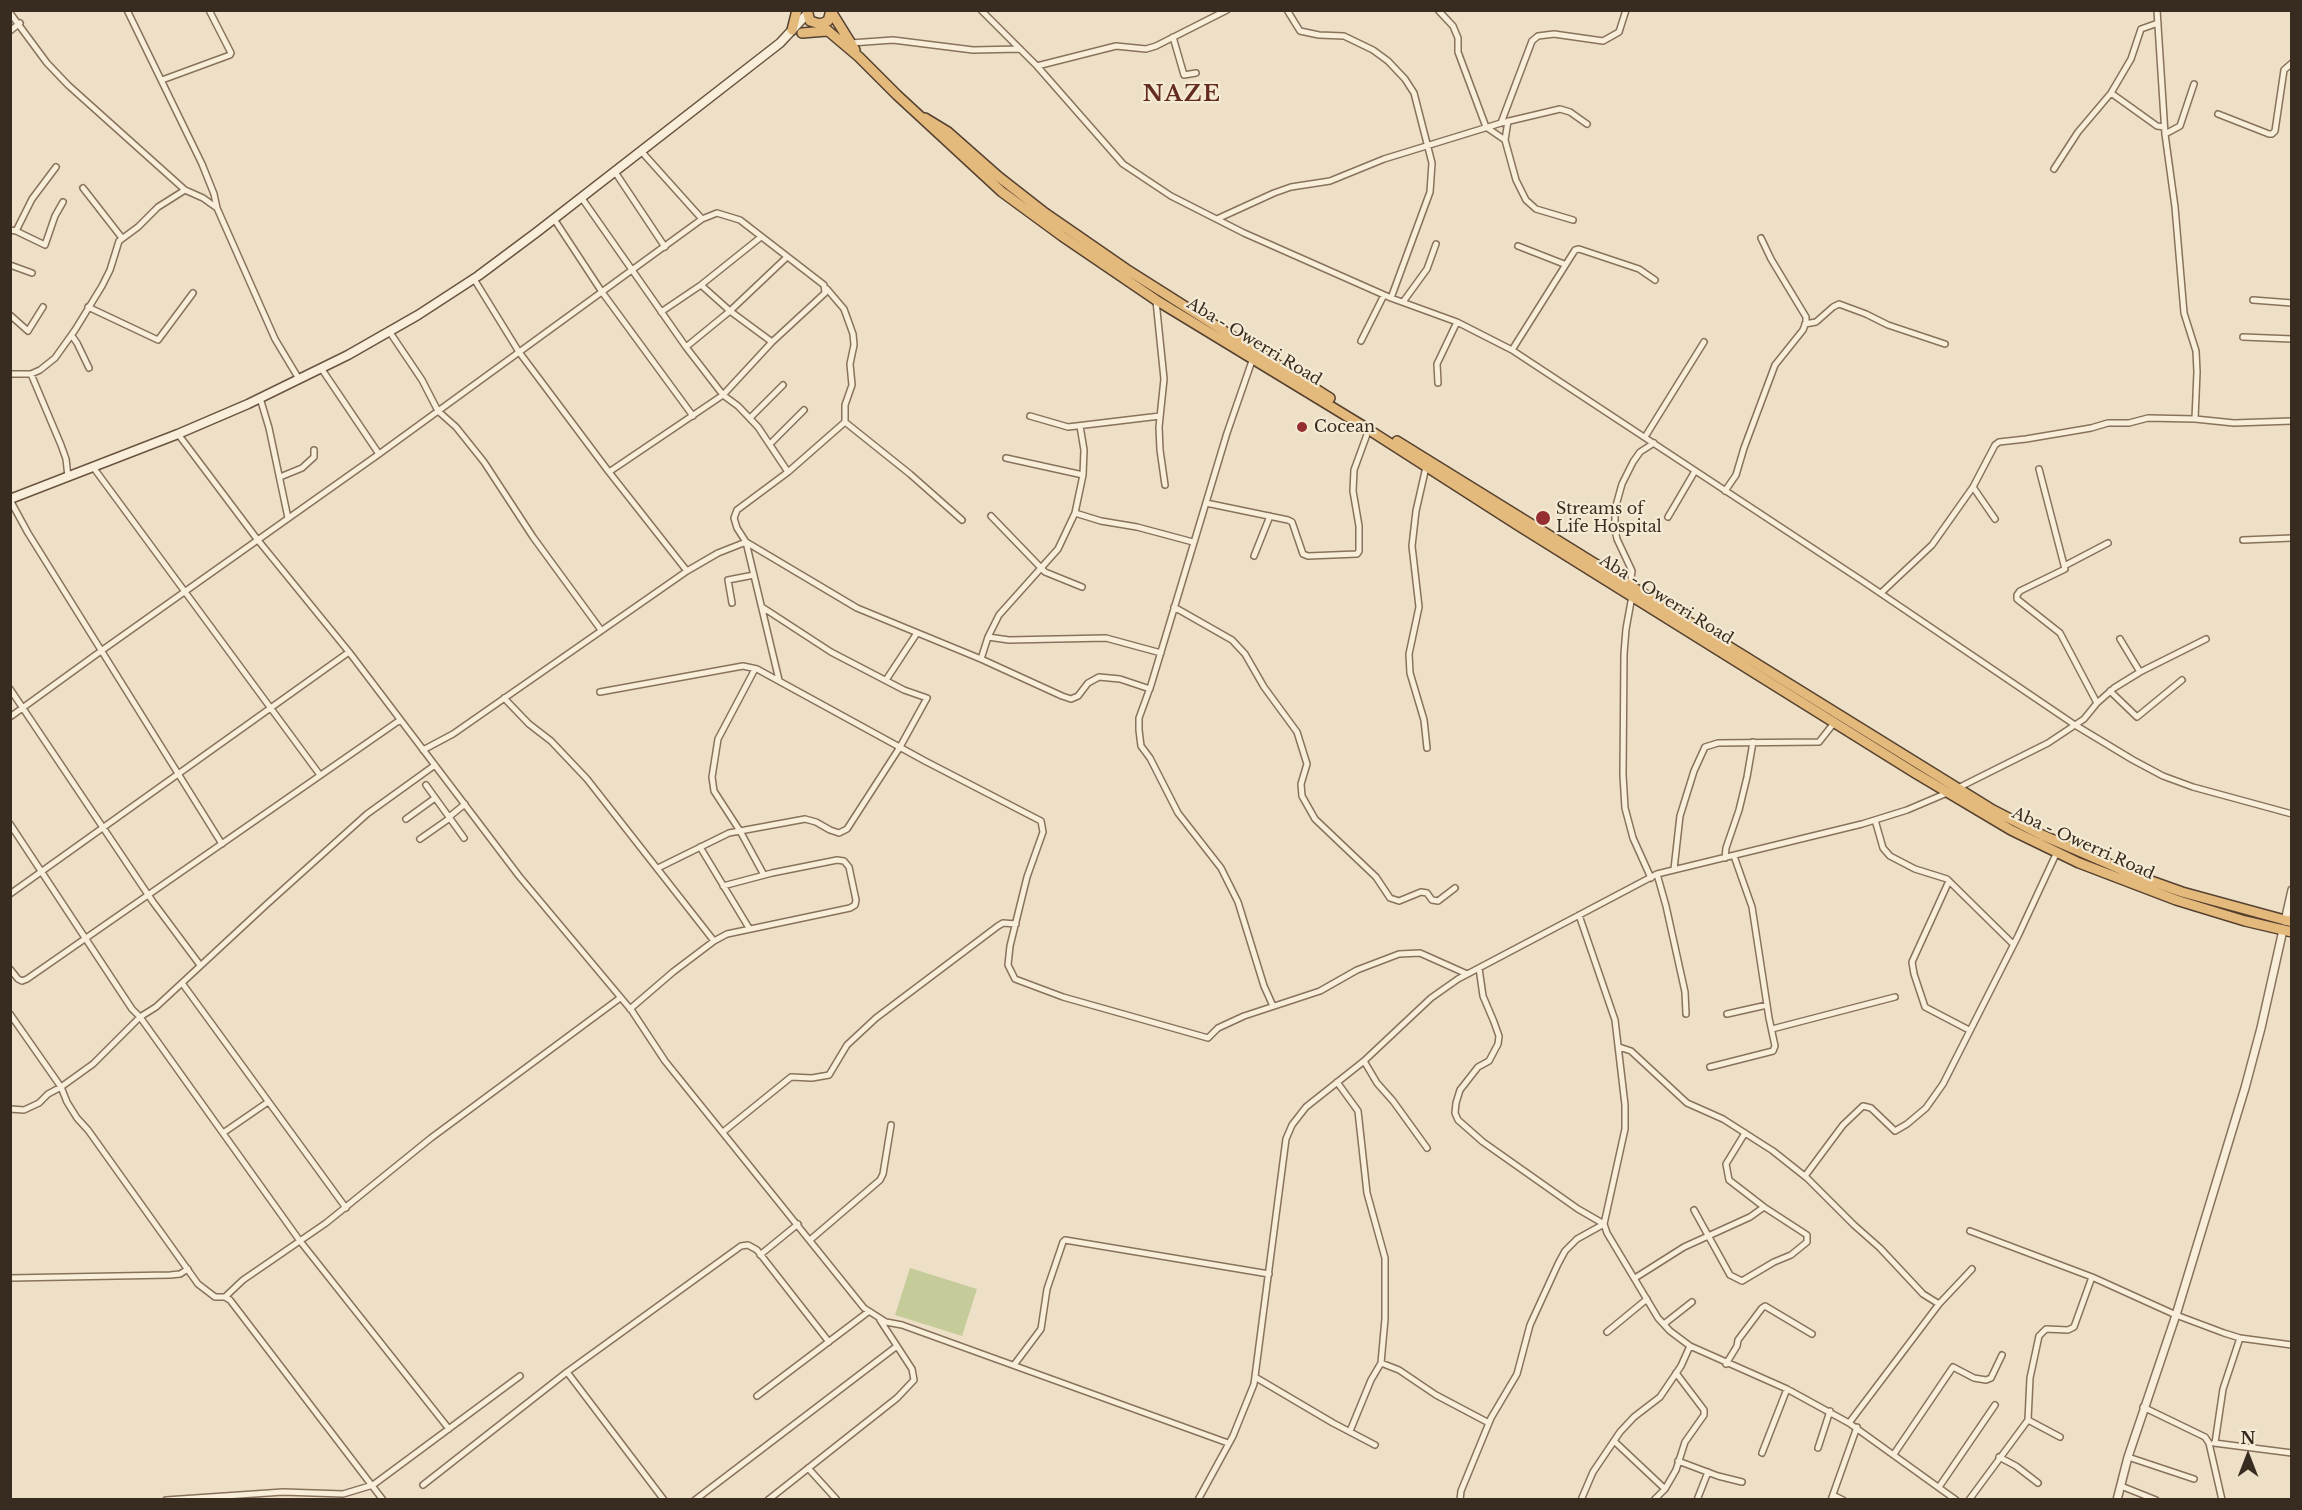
<!DOCTYPE html>
<html>
<head>
<meta charset="utf-8">
<style>
  body { margin:0 }
  #map { position:relative; width:2302px; height:1510px; overflow:hidden; background:#ede0c6; font-family:"Libre Baskerville",serif }
  canvas { display:block }
  .frame { position:absolute; inset:0; border:12px solid #382b1f; pointer-events:none }
  .north { position:absolute; left:2218px; top:1426px; width:60px; height:60px; -webkit-text-stroke:4px #f5ebd5; paint-order:stroke; rotate:0deg; font-size:16px; font-weight:700; line-height:24px; text-align:center; color:#382b1f }
  .north::after { content:''; display:block; margin:auto; width:21px; height:27px; background:#382b1f; clip-path:polygon(50% 0,100% 100%,50% 72%,0 100%) }
</style>
</head>
<body>
<div id="map">
<canvas width="2302" height="1510"></canvas>
<div class="frame"></div>
<div class="north">N</div>
</div>
<script>
const c = document.querySelector('canvas').getContext('2d');
c.lineJoin = 'round';
function fillPath(path, color) { c.fillStyle = color; c.fill(path, 'evenodd'); }
const shape = rows => new Path2D(rows.map(r => 'M' + r).join(''));
function strokePath(path, color, width, dash) { c.strokeStyle = color; c.lineWidth = width; c.lineCap = dash ? 'butt' : 'round'; c.setLineDash(dash || []); c.stroke(path); }
function write(font, color, halo, rows, align = 'center') {
  c.font = font + ' "Libre Baskerville",serif'; c.lineWidth = 4.5; c.setLineDash([]); c.textBaseline = 'middle'; c.strokeStyle = halo; c.fillStyle = color; for (const [text, x, y, turn = 0] of rows) {
    c.save(); c.translate(x, y); c.rotate((+turn || 0) * Math.PI / 180); c.textAlign = isNaN(turn) ? turn : align; if (halo) c.strokeText(text, 0, 0); c.fillText(text, 0, 0); c.restore();
  }
}
const green = shape([
  [910,1268,977,1289,962,1336,895,1315]
]);
const minor = shape([
  [127,10,202,164,214,194,217,208],
  [981,10,1037,66,1123,164,1171,196,1244,233,1391,298,1457,322,1512,350,1861,580,2075,725,2133,760,2163,776,2193,787,2292,814],
  [1287,10,1300,31,1319,35,1344,36,1373,50,1388,61,1405,79,1414,93,1432,163,1430,192,1391,298],
  [1438,10,1453,26,1458,38,1458,52,1486,127,1505,140,1516,180,1526,200,1536,209,1573,220],
  [2157,10,2165,134,2175,207,2184,313,2196,351,2197,372,2195,419],
  [10,13,47,63,68,85,185,190,203,198,217,208,275,339,299,379],
  [10,31,20,23],
  [1173,37,1184,75,1196,73],
  [851,43,893,40,973,50,1020,49],
  [1037,66,1116,46,1146,49,1156,46,1227,10],
  [162,80,230,55,231,53,209,10],
  [2111,93,2157,126,2164,127],
  [2218,114,2269,134,2272,134,2275,131,2284,70,2292,63],
  [1501,123,1532,41,1538,36,1554,34,1603,41,1619,32,1626,10],
  [2165,134,2180,126,2194,84],
  [1505,140,1508,121],
  [2054,169,2078,132,2111,93,2131,59,2141,29,2158,23],
  [615,172,665,247],
  [83,188,122,238],
  [581,197,686,347,723,395,738,406,758,427,788,472],
  [554,219,602,292,693,416],
  [1217,219,1274,193,1291,187,1330,181,1384,159,1501,123,1560,109,1570,112,1587,124],
  [10,230,16,231,32,199,56,167],
  [16,231,45,245,55,216,63,202],
  [1518,246,1564,264],
  [10,265,32,273],
  [474,279,519,352,609,472,723,395,772,342,825,293,824,285,740,220,717,213,702,219],
  [701,285,730,311,772,342],
  [827,289,844,309,853,334,854,345,850,364,852,385,845,405,845,422,788,472,737,510,734,518,737,528,746,542,857,608,981,659,1062,696,1071,699,1078,696,1088,683,1099,677,1120,679,1150,689],
  [2253,300,2292,303],
  [1156,301,1164,379,1159,427,1160,450,1165,485],
  [1403,302,1427,269,1436,244],
  [88,307,158,340,193,293],
  [661,312,701,285,761,237],
  [10,315,28,331,43,307],
  [1805,324,1816,322,1833,307,1839,304,1866,314,1888,325,1945,344],
  [389,331,422,380,438,411,456,427,484,462,533,537,601,630],
  [72,336,77,343,89,368],
  [2243,337,2292,339],
  [1361,341,1384,295],
  [686,347,730,311,787,257],
  [1512,350,1575,250,1579,249,1639,269,1655,280],
  [1253,358,1227,433,1151,685,1139,718,1139,730,1141,746,1150,758,1178,813,1221,868,1238,902,1264,986,1273,1006],
  [321,368,379,454],
  [10,374,31,374,40,370,55,358,75,330,102,286,110,270,119,241,138,227,158,207,185,190],
  [31,374,61,445,66,459,68,477],
  [1438,383,1437,364,1457,322],
  [260,398,269,428,288,518],
  [1030,416,1068,427,1160,416],
  [750,418,783,385],
  [845,422,910,474,962,520],
  [178,434,257,539,349,652,519,876,632,1011,665,1061,864,1308,886,1322,902,1325,1228,1443],
  [1645,437,1704,342],
  [770,444,804,410],
  [1006,458,1083,475],
  [93,467,320,775],
  [1426,467,1416,511,1412,546,1419,607,1409,654,1410,673,1424,720,1427,748],
  [2039,469,2065,569,2020,591,2017,595,2017,599,2060,633,2097,703],
  [609,472,687,571],
  [280,477,302,468,314,457,314,450],
  [1725,491,1736,475,1744,448,1775,365,1803,330,1806,322,1806,317,1771,259,1761,238],
  [10,500,28,533,222,844],
  [1206,503,1288,520,1292,522,1303,554,1308,556,1357,554,1359,551,1359,526,1353,491,1354,470,1369,429],
  [1075,513,1101,521,1137,527,1193,542],
  [991,516,1045,572,1082,587],
  [1668,517,1695,471],
  [1995,519,1973,487,1995,445,1999,442,2026,439,2091,428,2108,423,2129,423,2148,418,2195,419,2234,423,2292,421],
  [2243,540,2292,538],
  [1254,556,1270,516],
  [2066,565,2108,543],
  [1630,585,1632,571,1617,539,1615,530,1615,509,1622,484,1633,462,1640,452,1654,443],
  [1881,593,1932,545,1973,487],
  [1632,596,1626,629,1624,654,1623,775,1625,808,1633,838,1651,878],
  [732,603,728,580,754,575],
  [1174,607,1232,640,1245,654,1264,687,1297,732,1307,764,1301,784,1302,796,1315,819,1376,877,1390,898,1399,901,1421,892,1427,893,1432,900,1438,901,1455,888],
  [988,637,1009,640,1106,638,1161,653],
  [2120,639,2140,672],
  [981,659,988,637,999,615,1058,549,1075,513,1083,475,1084,450,1080,426],
  [755,669,718,739,712,777,714,791,740,831,764,875],
  [886,680,917,633],
  [10,689,153,902,200,965],
  [2110,691,2137,717,2182,680],
  [600,692,743,666,757,669,925,761,1041,821,1043,832,1027,877,1010,946,1008,965,1015,979,1063,997,1208,1038,1218,1028,1244,1016,1320,991,1357,970,1399,954,1420,953,1467,974],
  [504,698,529,724,551,741,587,779,714,941],
  [10,717,101,651,379,454,702,219,641,151],
  [423,750,453,734,687,571,718,553,746,542,779,680],
  [426,785,449,817,465,804],
  [1958,788,2048,743,2084,719,2097,703,2114,688,2140,672,2206,639],
  [449,817,464,838],
  [406,819,435,798],
  [1875,820,1883,848,1890,856,1915,869,1947,879,2013,944],
  [10,824,132,1009,140,1017,156,1007,267,904,367,814,435,765],
  [420,839,450,818],
  [700,847,749,928],
  [1725,858,1726,848,1739,810,1747,777,1753,742],
  [658,868,729,833,805,819,816,822,830,830,839,833,847,829,900,747,927,698,904,690,831,652,762,607],
  [1674,869,1680,816,1694,771,1705,747,1718,743,1819,742,1834,723],
  [1657,874,1666,906,1685,992,1686,1014],
  [1949,881,1912,962,1914,974,1925,1007,1969,1030],
  [10,894,349,652],
  [1579,915,1615,1020,1625,1105,1625,1129,1604,1224,1607,1233,1658,1318,1670,1331,1690,1346,1787,1389,1849,1423,1956,1500],
  [1479,968,1483,996,1494,1022,1499,1036,1498,1044,1489,1061,1478,1067,1460,1090,1456,1103,1455,1113,1458,1120,1483,1142,1578,1209,1604,1224],
  [10,969,18,979,22,981,27,979,400,720],
  [182,983,346,1208],
  [630,1009,673,972,714,941,727,934,850,908,855,905,856,900,849,867,844,861,837,860,772,873,723,886],
  [10,1014,61,1087,93,1064,140,1017,300,1241,449,1429],
  [1727,1014,1767,1005],
  [1772,1029,1895,997],
  [1619,1047,1631,1051,1687,1103,1723,1119,1773,1151,1807,1178,1854,1225,1880,1248,1923,1294,1939,1304],
  [1364,1061,1377,1083,1393,1101,1427,1148],
  [1710,1067,1773,1051,1775,1046,1769,1018,1752,907,1734,856],
  [1337,1082,1358,1111,1367,1193,1385,1258,1385,1319,1381,1363,1371,1380,1350,1431],
  [10,1109,24,1110,39,1103,48,1094,61,1087,67,1102,77,1118,88,1130,198,1284,215,1297,225,1297,230,1300,383,1500],
  [723,1132,791,1077,812,1078,829,1075,847,1045,876,1018,998,926,1003,923,1016,924],
  [223,1133,268,1102],
  [1805,1176,1843,1125,1863,1106,1871,1108,1895,1131,1907,1124,1926,1108,1943,1084,2018,936,2057,852],
  [1694,1210,1730,1275,1742,1281,1774,1262,1791,1255,1807,1242,1807,1235,1764,1207,1729,1180,1726,1164,1745,1133],
  [1970,1231,2092,1277,2176,1315,2224,1333,2240,1338,2292,1345],
  [810,1240,880,1180,883,1174,891,1125],
  [760,1255,798,1224],
  [10,1278,170,1275,180,1274,188,1269],
  [1635,1278,1684,1247,1750,1217,1764,1207],
  [225,1297,243,1280,326,1223,431,1138,620,998],
  [1664,1324,1692,1302],
  [1607,1332,1647,1299],
  [1381,1363,1399,1370,1436,1395,1489,1423],
  [1726,1364,1737,1346,1738,1340,1762,1308,1765,1306,1812,1334],
  [1014,1365,1041,1329,1047,1289,1063,1242,1065,1240,1269,1274],
  [567,1372,664,1500],
  [1255,1377,1333,1423,1375,1445],
  [757,1396,868,1312],
  [2143,1407,2205,1437,2209,1443,2222,1500],
  [2028,1420,2060,1437],
  [1849,1423,1939,1304,1972,1269],
  [1614,1441,1665,1489,1676,1470,1685,1442,1704,1415,1704,1410,1676,1373],
  [2214,1443,2292,1453],
  [2215,1443,2223,1389,2240,1338],
  [1818,1448,1830,1411],
  [1762,1453,1787,1389],
  [1894,1454,1953,1367,1974,1378,1986,1380,1991,1378,2002,1355],
  [1999,1457,2016,1466,2038,1483],
  [2128,1457,2194,1479],
  [1678,1461,1718,1476,1742,1482],
  [808,1468,837,1500],
  [423,1485,567,1372,741,1246,748,1245,757,1250,829,1342],
  [2121,1486,2156,1500],
  [1939,1487,1995,1405],
  [1833,1495,1843,1500],
  [166,1500,283,1492,343,1494,373,1485,520,1376],
  [695,1500,897,1346],
  [768,1500,897,1398,914,1380,912,1369,880,1320],
  [1198,1500,1233,1436,1254,1384,1286,1139,1292,1125,1306,1107,1364,1061,1431,998,1458,979,1657,874,1862,824,1907,810,1947,793],
  [1460,1500,1461,1491,1491,1418,1517,1374,1530,1325,1558,1264,1565,1251,1577,1239,1604,1224],
  [1581,1500,1593,1472,1620,1432,1634,1417,1660,1397,1681,1366,1690,1346],
  [1654,1500,1665,1489],
  [1697,1500,1708,1472],
  [1831,1500,1857,1427],
  [1969,1500,2028,1420,2030,1378,2039,1336,2046,1329,2068,1330,2074,1327,2092,1277]
]);
const tertiary = shape([
  [2285,921,2292,890],
  [2117,1500,2128,1457,2176,1315,2245,1088,2261,1028,2283,930]
]);
const secondary = shape([
  [10,499,178,434,248,404,348,355,418,315,478,276,537,232,780,43,807,14]
]);
const trunk = shape([
  [807,10,810,21,820,24,828,21,831,10],
  [832,13,855,50],
  [820,24,859,57,897,95,1002,192,1062,236,1156,300,1363,426,1519,526,1915,773,2011,830,2079,863,2176,900,2245,921,2292,932],
  [792,30,797,10],
  [802,33,827,31],
  [925,118,948,132,999,177,1045,213,1126,269,1330,398],
  [1397,441,1993,810,2042,835,2137,876,2182,892,2292,922]
]);
const markers = [
  [1302,427,6,"#952e31"],
  [1543,518,8,"#952e31"]
];
const streetNames = [
  ["Aba - Owerri Road",1254,342,31],
  ["Aba - Owerri Road",1666,600,32],
  ["Aba - Owerri Road",2083,844,24]
];
const poiNames = [
  ["Cocean",1314,427],
  ["Streams of",1556,509],
  ["Life Hospital",1556,527]
];
const districtNames = [
  ["NAZE",1182,95]
];
fillPath(green, '#c6cb9a');
strokePath(minor, '#88725c', 8);
strokePath(tertiary, '#88725c', 10);
strokePath(secondary, '#6a533f', 11);
strokePath(trunk, '#564130', 12);
strokePath(minor, '#f8eed9', 5);
strokePath(tertiary, '#f8eed9', 7);
strokePath(secondary, '#f8eed9', 8);
strokePath(trunk, '#e4b97c', 9);
for (const [x, y, r, color] of markers) { const dot = new Path2D(); dot.arc(x, y, r, 0, 2 * Math.PI); c.fillStyle = color; c.fill(dot); strokePath(dot, '#f5ebd5', 2); }
write('16px', '#382b1f', '#f5ebd5', streetNames);
write('16px', '#382b1f', '#f5ebd5', poiNames, 'left');
c.letterSpacing = '1.5px';
write('bold 22px', '#642c20', '#f5ebd5', districtNames);
c.letterSpacing = '0px';
</script>
</body>
</html>
